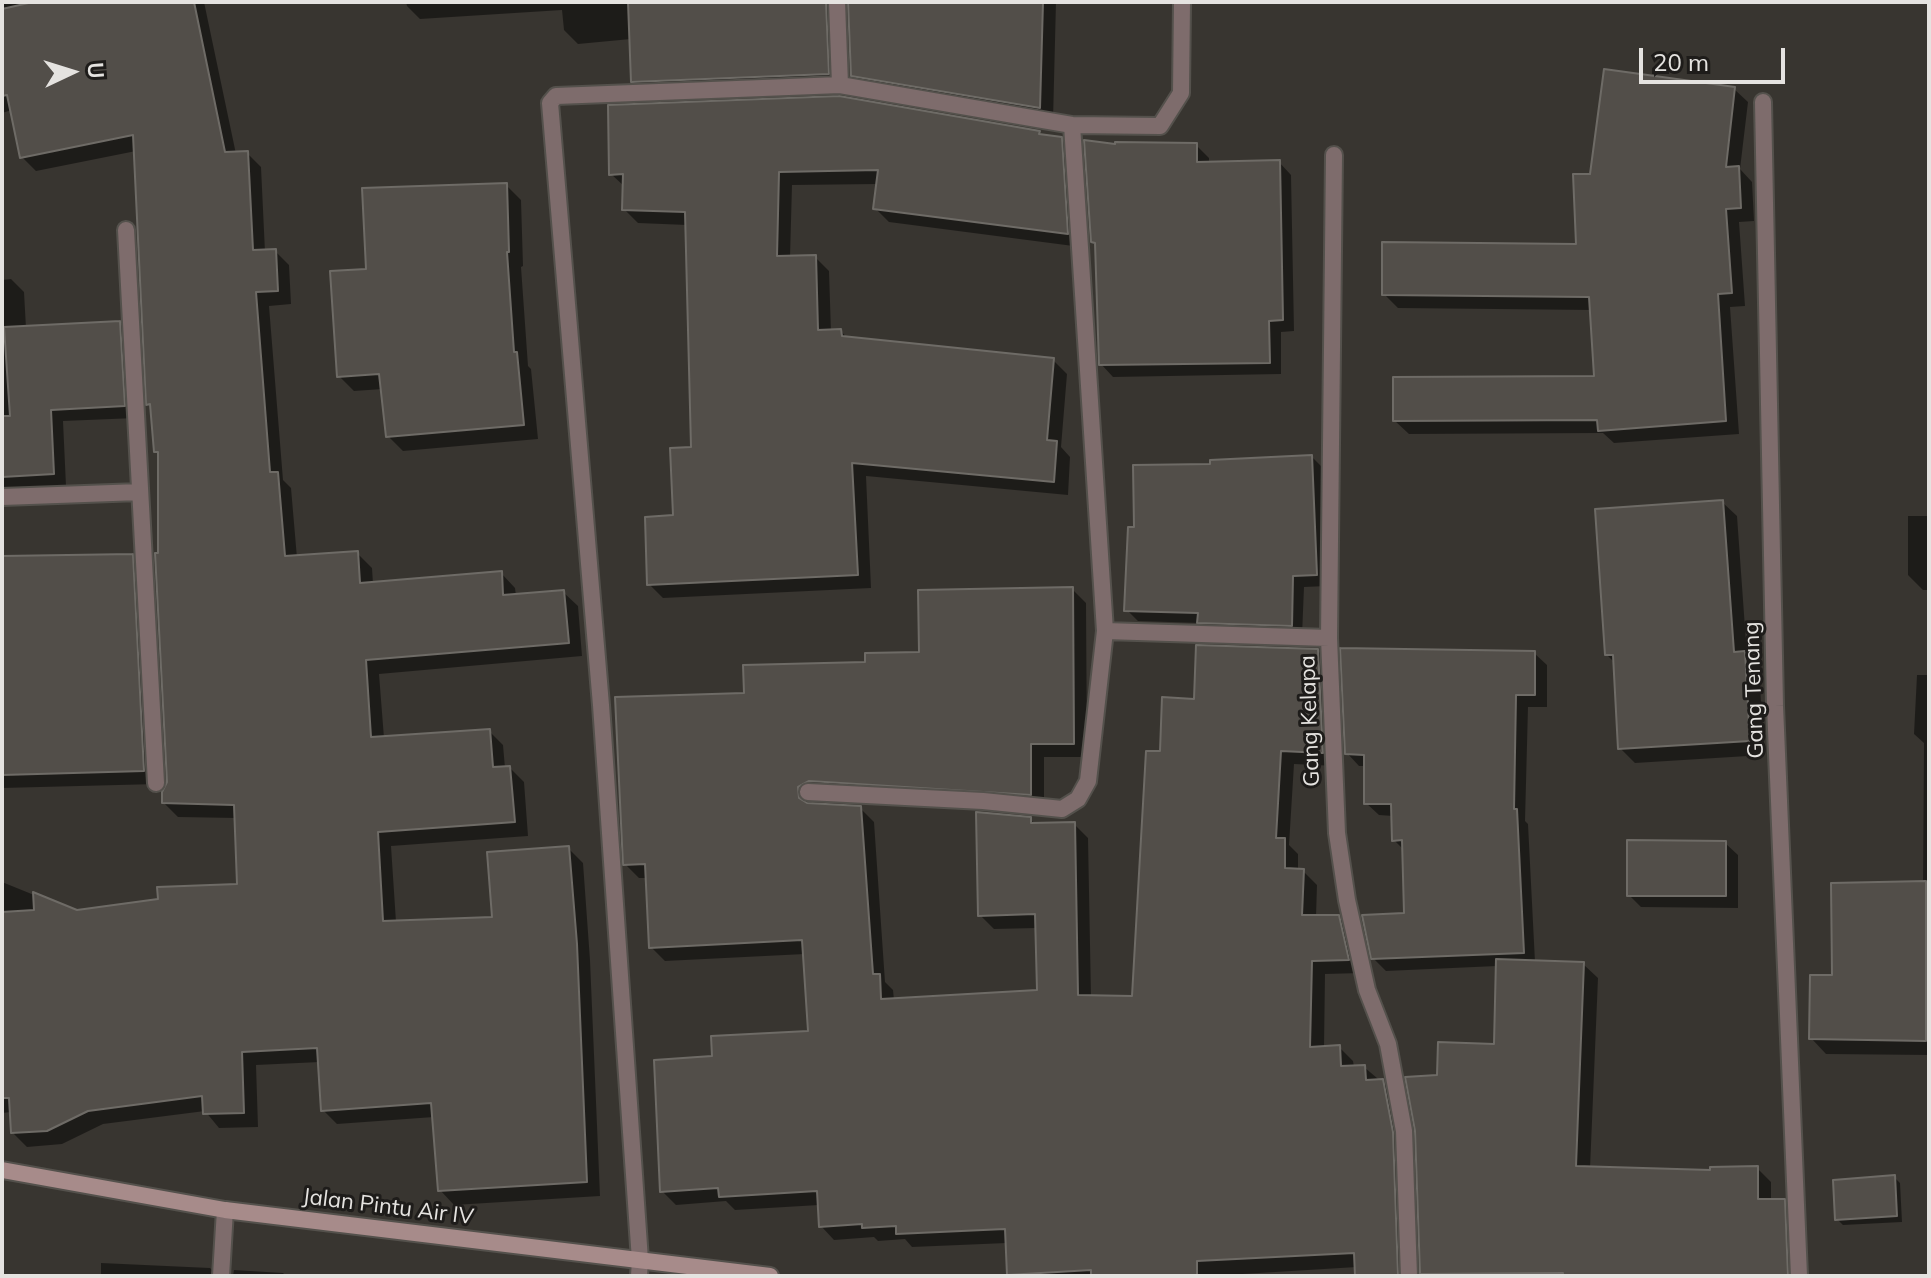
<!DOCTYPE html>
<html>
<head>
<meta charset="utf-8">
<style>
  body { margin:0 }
  #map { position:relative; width:1931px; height:1278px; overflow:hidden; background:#383530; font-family:Mulish,sans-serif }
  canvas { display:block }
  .frame { position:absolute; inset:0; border:4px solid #e5e3e0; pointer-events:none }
  .north { position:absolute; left:32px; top:32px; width:80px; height:80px; -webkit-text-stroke:6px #1e1c1a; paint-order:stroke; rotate:86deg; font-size:22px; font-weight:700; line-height:32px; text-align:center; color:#e5e3e0 }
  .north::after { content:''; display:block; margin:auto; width:28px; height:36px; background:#e5e3e0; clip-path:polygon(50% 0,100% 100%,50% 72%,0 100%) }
  .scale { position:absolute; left:1639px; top:48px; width:146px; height:36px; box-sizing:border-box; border:4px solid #e5e3e0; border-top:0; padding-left:10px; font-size:24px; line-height:28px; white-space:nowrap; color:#e5e3e0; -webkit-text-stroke:6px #1e1c1a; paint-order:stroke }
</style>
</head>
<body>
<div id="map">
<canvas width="1931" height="1278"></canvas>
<div class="frame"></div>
<div class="north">U</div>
<div class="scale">20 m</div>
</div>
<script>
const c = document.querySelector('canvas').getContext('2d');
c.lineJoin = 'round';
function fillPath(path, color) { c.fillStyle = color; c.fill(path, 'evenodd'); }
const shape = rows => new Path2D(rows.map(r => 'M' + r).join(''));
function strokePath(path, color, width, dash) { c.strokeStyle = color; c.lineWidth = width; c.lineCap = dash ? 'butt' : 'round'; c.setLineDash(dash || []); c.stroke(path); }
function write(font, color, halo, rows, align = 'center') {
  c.font = font + ' Mulish,sans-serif'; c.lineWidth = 6; c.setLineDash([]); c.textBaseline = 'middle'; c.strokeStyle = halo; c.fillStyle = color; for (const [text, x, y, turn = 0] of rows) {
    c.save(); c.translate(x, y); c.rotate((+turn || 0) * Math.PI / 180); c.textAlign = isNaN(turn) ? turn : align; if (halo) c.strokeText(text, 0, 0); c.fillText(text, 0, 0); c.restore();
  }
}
const shadow = shape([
  [2,2,204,2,236,154,247,153,261,167,265,252,275,251,289,265,291,304,269,306,283,480,291,488,297,558,357,553,372,568,373,584,501,573,515,588,516,596,563,592,578,606,582,656,379,674,384,738,489,731,503,745,505,768,510,768,524,782,528,836,391,846,396,922,494,919,568,848,583,863,590,960,600,1196,454,1205,440,1190,434,1117,337,1124,323,1110,320,1062,256,1065,258,1127,219,1128,205,1111,103,1124,62,1144,27,1147,13,1133,11,1112,2,1113,2,882,76,912,160,901,239,886,236,818,178,817,164,803,169,783,160,555,160,456,155,451,152,407,148,404,136,151,36,171,22,157,12,110,2,113],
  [406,2,1056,2,1053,121,866,88,853,75,850,4,844,6,841,87,646,95,633,81,631,39,578,44,564,30,562,10,420,19,407,6],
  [1734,89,1748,102,1740,169,1752,182,1754,221,1739,222,1745,306,1730,307,1739,434,1614,443,1603,433,1409,434,1395,421,1596,378,1592,310,1398,308,1384,294,1578,246,1591,176],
  [1039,132,1043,137,1061,139,1075,154,1081,247,889,222,875,208,879,184,792,185,790,258,815,257,829,271,831,332,841,331,848,339,1053,360,1067,374,1061,447,1070,457,1068,495,866,476,871,588,663,598,649,584,675,517,694,449,687,225,638,223,624,209,625,187,611,174],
  [1196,145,1209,158,1209,163,1279,162,1291,175,1294,331,1281,332,1281,374,1113,377,1101,364,1098,246,1093,242,1117,147],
  [506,185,521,200,523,266,521,267,528,366,531,369,538,439,403,451,388,436,383,389,354,391,339,376,368,270],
  [11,279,24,292,26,328,119,323,132,335,136,418,63,421,66,486,2,489,2,280],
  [1312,457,1323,468,1327,586,1304,587,1302,636,1210,633,1200,623,1138,621,1127,610,1136,529,1212,466],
  [1722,502,1737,516,1747,656,1759,668,1764,755,1635,763,1620,748,1615,663,1607,655],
  [1908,516,1929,516,1929,590,1923,590,1908,575],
  [132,556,146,570,158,784,2,788,2,558],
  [1072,589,1086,603,1087,757,1044,757,1044,808,813,799,811,805,860,808,874,822,885,982,893,990,894,1000,1039,991,1037,928,994,929,980,915,1030,819,1036,825,1074,824,1088,838,1091,997,1134,998,1162,753,1196,701,1318,651,1332,665,1336,766,1294,764,1289,845,1298,854,1298,870,1303,871,1317,885,1316,917,1338,917,1353,932,1362,973,1325,974,1324,1048,1339,1047,1353,1061,1354,1067,1364,1067,1397,1095,1411,1276,1357,1276,1357,1267,1210,1276,1011,1276,1007,1243,912,1247,905,1239,878,1241,874,1237,834,1240,821,1226,819,1205,735,1210,726,1201,676,1205,662,1191,714,1058,810,1033,805,954,665,961,651,947,648,878,639,878,625,864,746,695,867,664,921,654],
  [1534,653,1547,665,1547,707,1528,707,1525,821,1528,824,1535,962,1583,964,1598,978,1590,1169,1712,1172,1757,1168,1771,1182,1771,1238,1681,1276,1425,1276,1422,1273,1439,1077,1496,1046,1497,966,1386,971,1373,958,1406,915,1405,851,1394,840,1393,816,1379,815,1366,803,1366,766,1359,766,1347,753],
  [1917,675,1929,675,1929,1055,1826,1054,1811,1038,1834,977,1923,883,1924,743,1914,734],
  [1725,843,1738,855,1738,908,1641,907,1629,895],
  [1894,1177,1900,1183,1902,1222,1843,1225,1837,1219],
  [101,1263,210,1268,218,1276,101,1276],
  [234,1270,283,1273,286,1276,233,1276]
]);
const building = shape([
  [33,2,194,2,225,152,248,151,253,250,276,249,278,291,256,292,270,472,278,472,285,556,358,551,360,583,502,571,503,595,564,590,569,643,366,660,371,737,490,729,493,767,510,766,515,822,378,832,383,921,492,917,487,852,569,846,577,944,587,1182,438,1191,431,1103,321,1111,317,1048,242,1052,244,1113,203,1114,202,1096,88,1111,47,1131,11,1133,9,1098,2,1098,2,912,34,910,33,892,77,910,158,899,157,887,237,884,234,805,162,803,162,792,167,782,155,553,158,553,158,452,154,452,150,404,146,405,133,135,20,158,7,95,2,96,2,9,33,2],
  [628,2,826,2,829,74,631,82,628,2],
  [848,2,1043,2,1040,108,851,76,848,2],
  [1604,69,1735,87,1726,167,1739,166,1741,208,1726,209,1732,293,1718,294,1726,421,1598,431,1597,420,1393,421,1393,377,1594,376,1589,297,1382,295,1382,242,1576,244,1573,174,1590,174,1604,69],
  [839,96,1040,131,1039,134,1062,137,1068,234,873,209,878,170,779,172,777,256,816,255,818,330,841,329,842,336,1054,358,1047,440,1057,441,1054,482,852,463,858,575,647,585,645,517,673,515,670,448,691,447,685,212,622,210,623,174,609,175,608,105,839,96],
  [1084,140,1115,144,1115,142,1197,143,1197,162,1280,160,1283,320,1269,321,1270,363,1099,365,1095,243,1091,242,1084,140],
  [507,183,509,252,507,252,514,352,517,352,524,425,386,437,379,374,337,377,330,271,366,269,362,188,507,183],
  [120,321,125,406,51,410,54,474,2,477,2,416,10,416,4,327,120,321],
  [1312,455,1317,575,1293,576,1292,626,1197,623,1198,613,1124,611,1128,527,1134,527,1133,465,1210,464,1210,460,1312,455],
  [1723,500,1734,652,1745,651,1750,741,1618,749,1613,655,1605,655,1595,509,1723,500],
  [133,554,144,771,2,775,2,556,133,554],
  [1073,587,1074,744,1031,744,1031,795,809,781,798,787,799,798,807,803,861,806,873,974,880,974,881,999,1037,990,1035,914,978,916,976,812,1031,817,1031,823,1075,822,1078,995,1132,996,1146,751,1160,751,1162,697,1194,699,1196,645,1318,649,1323,753,1281,751,1276,838,1285,838,1285,868,1304,869,1302,915,1339,915,1349,960,1312,961,1310,1047,1340,1045,1341,1066,1365,1065,1366,1080,1383,1079,1393,1132,1398,1275,1355,1276,1354,1253,1197,1261,1197,1276,1091,1276,1091,1270,1007,1275,1005,1229,896,1234,896,1226,862,1228,862,1224,819,1227,817,1191,719,1197,718,1188,660,1192,654,1060,712,1056,711,1036,808,1031,802,940,649,948,645,864,623,865,615,697,744,693,743,665,865,662,865,653,919,652,918,590,1073,587],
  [1340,648,1535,651,1535,695,1516,695,1514,809,1517,809,1524,953,1371,959,1362,915,1404,913,1402,840,1392,841,1391,804,1364,804,1364,755,1345,754,1340,648],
  [1627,840,1726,841,1726,896,1627,896,1627,840],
  [1926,881,1926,1041,1809,1039,1810,975,1832,975,1831,883,1926,881],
  [1496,959,1584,962,1576,1166,1710,1170,1710,1167,1758,1166,1758,1199,1785,1199,1788,1276,1563,1276,1563,1273,1420,1274,1415,1131,1405,1077,1437,1075,1438,1042,1494,1044,1496,959],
  [1895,1175,1897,1216,1835,1220,1833,1180,1895,1175]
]);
const street = shape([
  [837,2,840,85],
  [1763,102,1775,706,1799,1276],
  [1334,155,1329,638,1337,833,1347,900,1367,990,1388,1044,1404,1131,1409,1276],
  [126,230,156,783],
  [2,497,140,492],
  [1105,631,1329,638],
  [808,792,983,801,1062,809,1078,799,1088,781,1105,631,1072,125],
  [221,1276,225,1210],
  [639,1276,640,1260,601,705,550,103,556,96,840,85,1072,125,1160,126,1181,93,1182,2]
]);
const secondary = shape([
  [2,1170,225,1210,770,1276]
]);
const streetNames = [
  ["Gang Tenang",1754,690,-92],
  ["Gang Kelapa",1310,721,-92],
  ["Jalan Pintu Air IV",388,1207,7]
];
fillPath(shadow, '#0007');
fillPath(building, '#524e49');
strokePath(building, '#6e6b66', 2);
strokePath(street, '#54514c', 20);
strokePath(secondary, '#54514c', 20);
strokePath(street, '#7e6c6c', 16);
strokePath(secondary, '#a78b8a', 16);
write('22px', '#e5e3e0', '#1e1c1a', streetNames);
</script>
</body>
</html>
